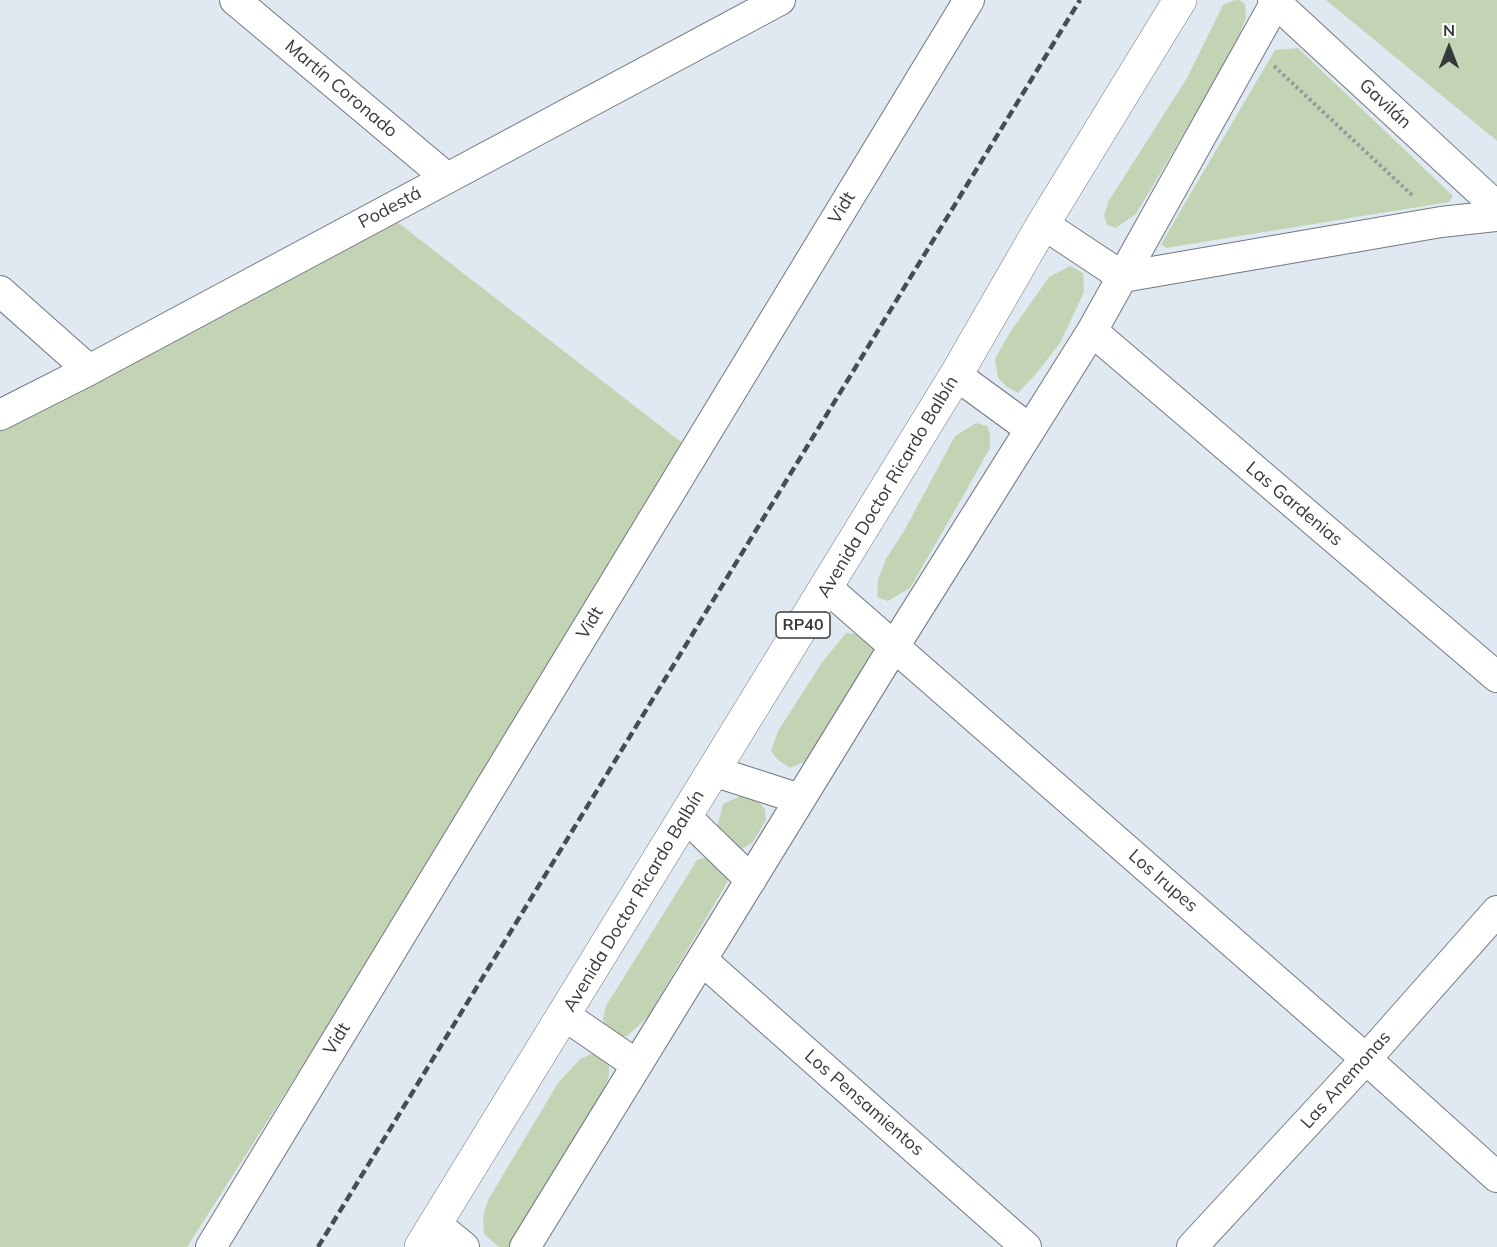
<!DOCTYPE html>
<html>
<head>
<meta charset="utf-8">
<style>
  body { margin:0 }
  #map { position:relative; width:1497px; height:1247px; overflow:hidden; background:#e0e9f1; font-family:Mulish,sans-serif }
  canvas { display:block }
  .north { position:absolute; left:1419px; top:18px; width:60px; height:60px; -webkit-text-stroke:4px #fff; paint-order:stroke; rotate:0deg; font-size:16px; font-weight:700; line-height:24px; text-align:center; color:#373a3d }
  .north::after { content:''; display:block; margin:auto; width:21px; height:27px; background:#373a3d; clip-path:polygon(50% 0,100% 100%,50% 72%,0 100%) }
</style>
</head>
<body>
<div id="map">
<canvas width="1497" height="1247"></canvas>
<div class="north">N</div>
</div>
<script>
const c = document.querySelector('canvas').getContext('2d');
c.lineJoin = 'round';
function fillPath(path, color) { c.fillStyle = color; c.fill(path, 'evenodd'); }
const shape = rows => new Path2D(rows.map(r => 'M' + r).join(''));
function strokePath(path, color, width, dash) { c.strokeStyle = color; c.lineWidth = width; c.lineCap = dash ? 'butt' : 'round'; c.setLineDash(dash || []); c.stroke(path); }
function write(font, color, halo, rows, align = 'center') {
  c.font = font + ' Mulish,sans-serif'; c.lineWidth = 6; c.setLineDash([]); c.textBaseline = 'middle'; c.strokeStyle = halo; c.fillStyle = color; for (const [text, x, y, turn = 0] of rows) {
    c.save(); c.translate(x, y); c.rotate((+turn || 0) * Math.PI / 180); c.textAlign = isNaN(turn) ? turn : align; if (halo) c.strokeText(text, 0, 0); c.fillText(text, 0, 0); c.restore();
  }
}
const green = shape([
  [1235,0,1239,0,1245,4,1246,18,1233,51,1136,214,1116,228,1107,225,1104,216,1108,202,1187,78,1223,5],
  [1326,0,1497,0,1497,141],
  [1298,48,1453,196,1449,202,1166,248,1161,244,1275,50],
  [383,211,694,452,187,1247,0,1247,0,418],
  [1070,266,1083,273,1084,292,1060,343,1035,375,1018,393,1007,387,998,378,995,359,1009,334,1049,277],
  [976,423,987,426,990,433,990,448,962,498,910,588,888,601,877,597,878,580,886,559,904,531,955,436],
  [846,633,864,635,884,642,806,761,790,768,778,760,771,751,778,731,823,661],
  [740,796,753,798,759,802,765,809,766,820,753,842,739,851,717,827,723,804],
  [710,856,728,870,728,881,647,1018,627,1036,610,1037,603,1019,606,1006,697,860],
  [598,1051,609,1057,609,1075,602,1097,514,1247,499,1247,484,1234,483,1216,488,1200,558,1083,580,1059]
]);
const path = shape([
  [1274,66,1413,196]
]);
const minor = shape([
  [235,0,447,178],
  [1273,0,1497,207],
  [1043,224,1123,277,1441,222,1497,216],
  [0,291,89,370],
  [1092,331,1497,677],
  [956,375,1030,429],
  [0,415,89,370,780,0],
  [826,587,1366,1059,1497,1177],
  [713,771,800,799],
  [685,816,751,880],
  [702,960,1026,1247],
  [564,1015,637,1065],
  [436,1224,464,1247],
  [211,1247,969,0],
  [525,1247,895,645,1092,331,1277,0],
  [1192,1247,1366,1059,1497,911]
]);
const primary = shape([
  [421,1247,956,375,1043,224,1180,0]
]);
const rail = shape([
  [318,1247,1080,0]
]);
const shields = [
  [803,625,54]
];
const shieldNames = [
  ["RP40",803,625]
];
const streetNames = [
  ["Martín Coronado",341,89,40],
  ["Gavilán",1385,104,43],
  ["Podestá",390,208,-28],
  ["Vidt",842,208,-59],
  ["Avenida Doctor Ricardo Balbín",888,487,-59],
  ["Las Gardenias",1294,504,40],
  ["Vidt",590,623,-59],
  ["Los Irupes",1163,881,41],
  ["Avenida Doctor Ricardo Balbín",634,901,-59],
  ["Vidt",337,1039,-59],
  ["Las Anemonas",1346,1080,-48],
  ["Los Pensamientos",864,1103,41]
];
fillPath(green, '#c3d4b4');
strokePath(minor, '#717880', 32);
strokePath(primary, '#717880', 34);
strokePath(path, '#949aa0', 4, [3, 3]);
strokePath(minor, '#fff', 30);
strokePath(primary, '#fff', 33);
strokePath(rail, '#494d50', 4.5, [9, 4.5]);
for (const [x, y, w] of shields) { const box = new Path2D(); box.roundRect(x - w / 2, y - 13, w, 26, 4.5); c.fillStyle = '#fff'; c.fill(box); strokePath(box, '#373a3d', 1.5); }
write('bold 16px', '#373a3d', null, shieldNames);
write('18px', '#373a3d', '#fff', streetNames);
</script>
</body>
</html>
